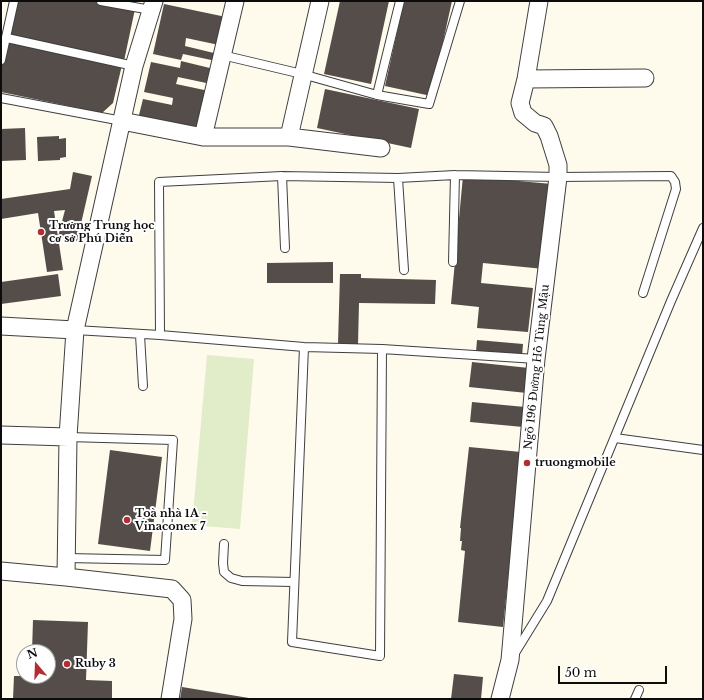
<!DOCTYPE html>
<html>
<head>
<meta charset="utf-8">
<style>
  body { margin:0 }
  #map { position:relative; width:704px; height:700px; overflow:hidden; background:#fefaec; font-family:"Libre Baskerville",serif }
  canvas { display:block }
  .frame { position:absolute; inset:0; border:2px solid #0c0c0c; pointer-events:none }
  .north { position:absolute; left:16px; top:644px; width:40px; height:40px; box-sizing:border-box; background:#fff; border:1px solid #9e9e9e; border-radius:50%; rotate:341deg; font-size:11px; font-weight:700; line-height:16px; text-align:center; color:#0c0c0c }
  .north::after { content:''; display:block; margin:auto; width:14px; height:18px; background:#b22e33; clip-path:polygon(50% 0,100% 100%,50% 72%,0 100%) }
  .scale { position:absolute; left:558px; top:666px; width:109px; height:18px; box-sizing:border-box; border:2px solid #0c0c0c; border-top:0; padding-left:5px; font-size:12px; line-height:14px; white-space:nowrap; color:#0c0c0c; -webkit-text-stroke:3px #fff; paint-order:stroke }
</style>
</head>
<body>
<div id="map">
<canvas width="704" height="700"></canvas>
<div class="frame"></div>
<div class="north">N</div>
<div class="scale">50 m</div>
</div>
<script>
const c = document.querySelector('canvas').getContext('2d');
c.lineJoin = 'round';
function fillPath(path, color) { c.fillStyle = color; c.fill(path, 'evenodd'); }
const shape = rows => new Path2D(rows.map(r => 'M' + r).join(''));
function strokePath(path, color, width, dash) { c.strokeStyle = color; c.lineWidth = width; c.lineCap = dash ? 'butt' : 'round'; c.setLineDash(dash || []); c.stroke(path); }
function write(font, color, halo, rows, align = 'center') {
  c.font = font + ' "Libre Baskerville",serif'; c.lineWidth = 4; c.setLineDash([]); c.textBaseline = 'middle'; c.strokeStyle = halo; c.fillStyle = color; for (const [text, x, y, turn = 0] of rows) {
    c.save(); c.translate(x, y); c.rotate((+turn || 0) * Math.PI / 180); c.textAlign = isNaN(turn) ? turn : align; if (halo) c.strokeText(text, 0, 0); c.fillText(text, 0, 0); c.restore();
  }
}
const pitch = shape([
  [207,355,254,359,240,529,192,525]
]);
const building = shape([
  [16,1,96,1,135,9,124,61,9,36],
  [340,1,389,1,371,84,324,74],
  [404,1,452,1,431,96,385,86],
  [164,4,226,17,219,45,186,38,185,46,218,54,216,61,183,54,181,60,153,54],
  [7,40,122,65,113,103,102,113,1,92,1,69],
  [181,61,214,69,211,84,178,77,176,84,209,91,200,132,138,119,143,99,172,105,173,98,144,92,151,62,180,68],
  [325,89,419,109,411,148,317,128],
  [25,128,26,160,1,161,1,129],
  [59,136,59,139,66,138,66,157,60,158,60,160,38,161,37,137],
  [73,172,92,176,77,241,58,237,63,270,47,272,38,213,1,219,1,199,70,189],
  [65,210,58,237,54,211],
  [463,176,552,184,544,269,483,263,481,283,533,288,528,332,477,328,479,307,451,304],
  [333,262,333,283,267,283,267,263],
  [58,274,61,296,1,304,1,282],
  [340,274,361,274,361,278,436,280,435,304,359,303,358,344,338,344],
  [477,340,523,344,522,357,476,352],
  [472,362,529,368,527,393,469,387],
  [472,402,525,407,523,427,470,422],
  [469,447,521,452,503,627,458,622,465,551,461,550,462,541,460,541,461,528,460,528],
  [110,450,162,457,150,551,98,544],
  [33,620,88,622,86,680,112,681,112,699,13,699,14,676,48,676,48,652,32,652],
  [454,674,483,677,481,699,451,699],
  [182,687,249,698,249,699,180,699]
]);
const lane = shape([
  [101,1,151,10],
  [400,1,377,95,429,104,460,1],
  [7,38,134,66],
  [222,55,302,74,377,95],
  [1,60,14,1],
  [1,98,122,121],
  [282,176,285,248],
  [398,178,404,270],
  [453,262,455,175],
  [75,330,160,335,304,347,382,349,536,359],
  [140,335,143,386],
  [160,335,159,182,282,176,398,178,455,175,558,177,671,176,675,182,676,189,643,293],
  [304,347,292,642,380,656,382,349],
  [615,438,703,450],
  [224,544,223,563,224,572,231,578,242,581,294,582],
  [67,558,165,560,173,440,68,437],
  [515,653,547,601,671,301,703,228],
  [635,699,639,690]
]);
const street = shape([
  [526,79,645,78],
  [122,121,203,137,289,137,381,148],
  [203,137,235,1],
  [289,137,320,1],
  [1,326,75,330],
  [1,435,68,437],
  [1,571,66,577,172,589,182,600,183,619,170,699],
  [66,577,68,437,75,330,134,66,154,1],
  [500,699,510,660,536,359,558,177,558,165,549,136,544,126,535,123,523,113,520,103,526,79,539,1]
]);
const markers = [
  [41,232,4,"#b22e33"],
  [527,463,4,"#b22e33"],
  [127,520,4,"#b22e33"],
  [67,664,4,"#b22e33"]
];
const poiNames = [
  ["Trường Trung học",49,226],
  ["cơ sở Phú Diễn",49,239],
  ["truongmobile",535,463],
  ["Toà nhà 1A -",135,514],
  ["Vinaconex 7",135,527],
  ["Ruby 3",75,664]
];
const streetNames = [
  ["Ngõ 196 Đường Hồ Tùng Mậu",537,367,-84]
];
fillPath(pitch, '#e1edc9');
fillPath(building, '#544d49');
strokePath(lane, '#3f3f3f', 10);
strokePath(street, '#3f3f3f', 19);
strokePath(lane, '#fff', 8);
strokePath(street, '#fff', 17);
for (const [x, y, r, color] of markers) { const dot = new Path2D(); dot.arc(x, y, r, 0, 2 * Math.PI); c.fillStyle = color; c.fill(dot); strokePath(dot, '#fff', 1.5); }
write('bold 11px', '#0c0c0c', '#fff', poiNames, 'left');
write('11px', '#0c0c0c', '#fff', streetNames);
</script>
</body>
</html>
